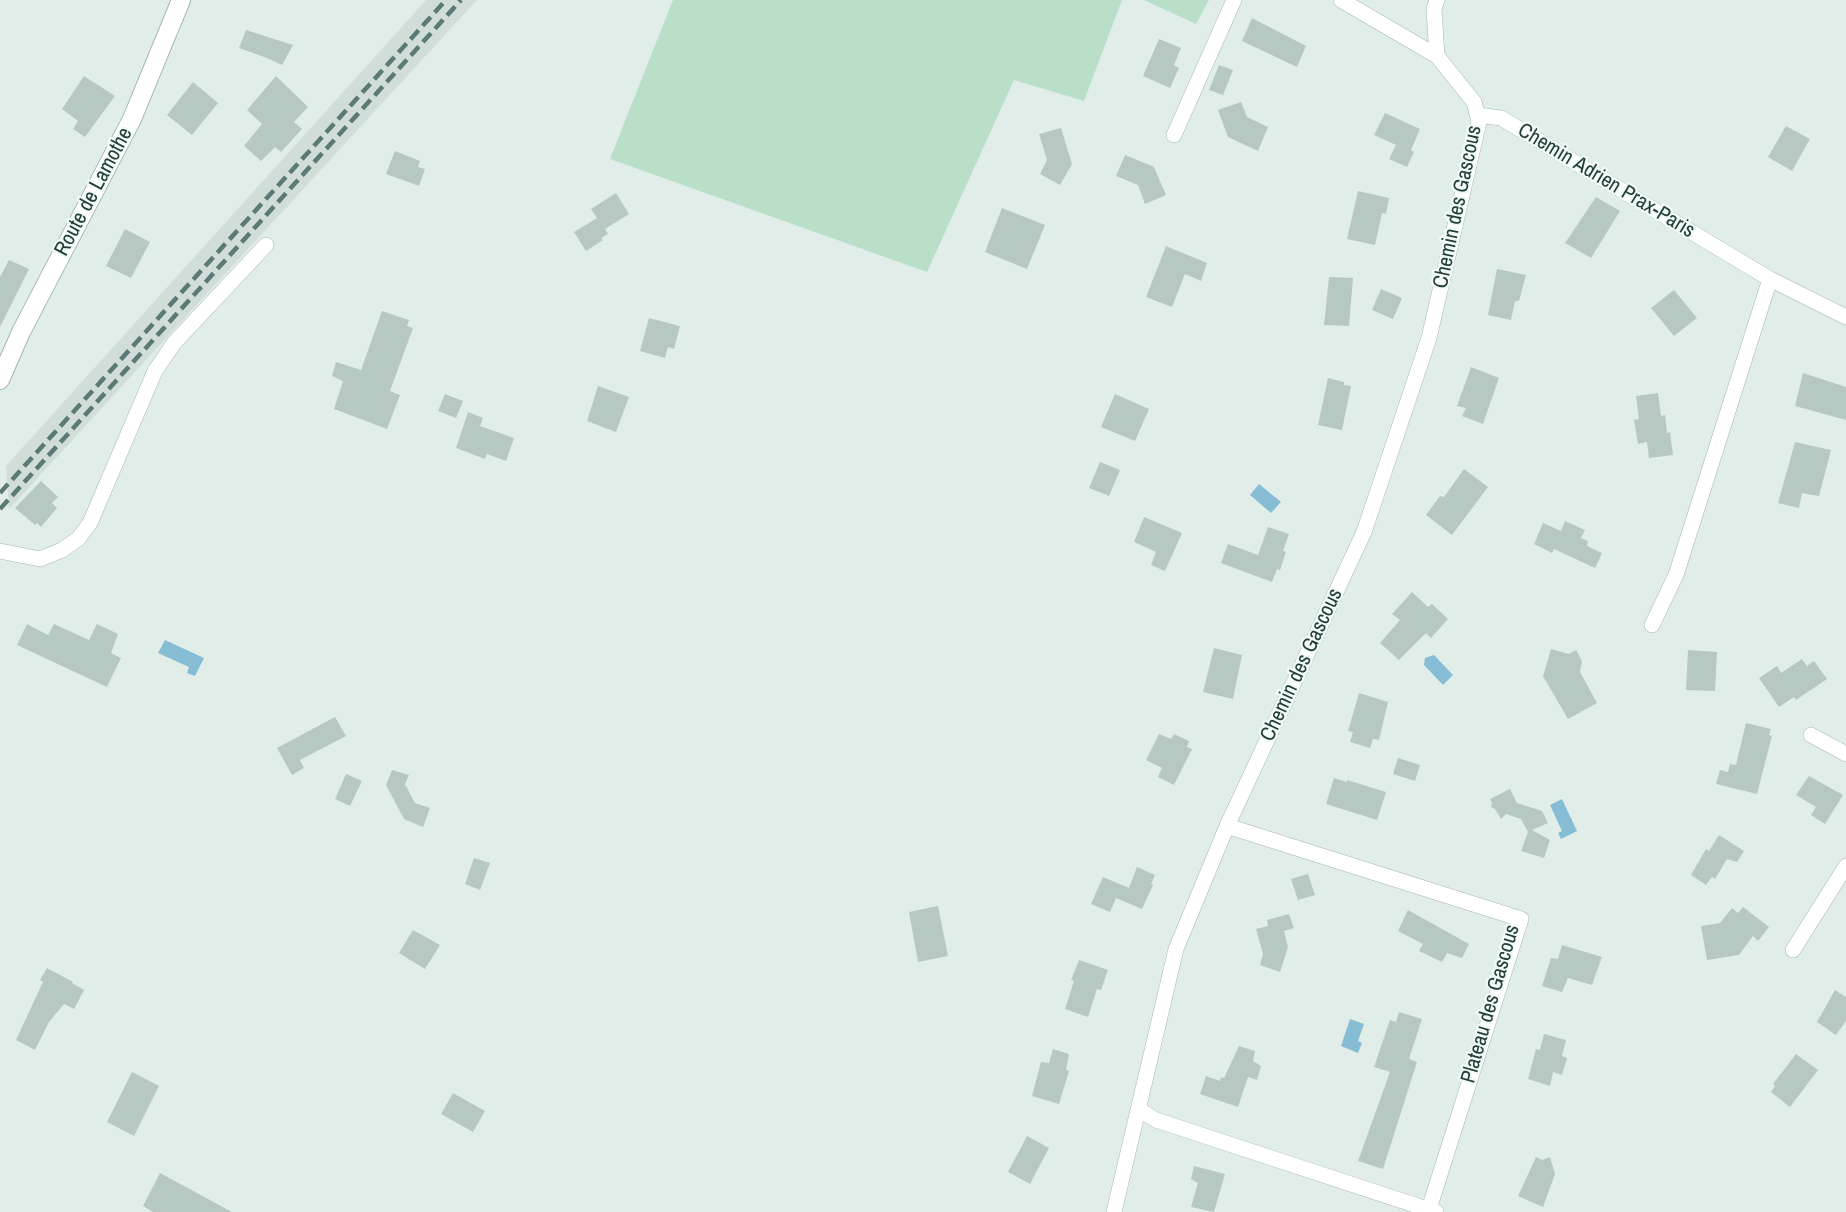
<!DOCTYPE html>
<html>
<head>
<meta charset="utf-8">
<style>
  body { margin:0 }
  canvas { display:block; background:#e1ede9 }
</style>
</head>
<body>
<canvas width="1846" height="1212"></canvas>
<script>
const c = document.querySelector('canvas').getContext('2d');
c.lineJoin = 'round';
function fillPath(path, color) { c.fillStyle = color; c.fill(path, 'evenodd'); }
const shape = rows => new Path2D(rows.map(r => 'M' + r).join(''));
function strokePath(path, color, width, dash) { c.strokeStyle = color; c.lineWidth = width; c.lineCap = dash ? 'butt' : 'round'; c.setLineDash(dash || []); c.stroke(path); }
function write(font, color, halo, rows, align = 'center') {
  c.font = font + ' "Archivo Narrow",sans-serif'; c.lineWidth = 4.5; c.setLineDash([]); c.textBaseline = 'middle'; c.strokeStyle = halo; c.fillStyle = color; for (const [text, x, y, turn = 0] of rows) {
    c.save(); c.translate(x, y); c.rotate((+turn || 0) * Math.PI / 180); c.textAlign = isNaN(turn) ? turn : align; if (halo) c.strokeText(text, 0, 0); c.fillText(text, 0, 0); c.restore();
  }
}
const built = shape([
  [426,0,477,0,9,509,6,466]
]);
const green = shape([
  [673,0,1122,0,1084,101,1014,80,927,272,610,159],
  [1144,0,1209,0,1196,24]
]);
const water = shape([
  [1259,484,1281,502,1271,513,1250,495],
  [165,640,204,658,195,676,187,673,189,667,158,653],
  [1434,655,1453,675,1443,685,1424,665,1425,658],
  [1562,799,1577,831,1561,839,1558,833,1562,831,1550,805],
  [1350,1019,1364,1024,1358,1041,1362,1043,1358,1053,1341,1046]
]);
const building = shape([
  [1252,18,1306,46,1297,67,1242,41],
  [246,30,293,45,282,65,267,58,239,48],
  [1159,39,1181,48,1174,65,1179,68,1170,88,1143,76],
  [1219,65,1233,70,1223,95,1209,90],
  [84,76,115,96,85,137,73,129,78,121,62,109],
  [276,76,308,107,294,122,302,129,281,152,275,147,261,161,244,146,262,124,247,110],
  [193,82,218,103,192,135,167,115],
  [1241,102,1247,117,1268,127,1258,151,1228,137,1218,110],
  [1385,113,1420,129,1411,150,1414,152,1407,167,1389,159,1396,145,1374,135],
  [1786,126,1810,139,1792,171,1768,157],
  [1061,128,1072,164,1060,185,1040,174,1047,160,1039,134],
  [395,151,420,161,418,167,425,169,419,186,386,174],
  [1125,155,1154,167,1166,195,1145,204,1138,185,1116,176],
  [1358,191,1389,198,1386,214,1382,213,1375,245,1347,239],
  [616,193,629,214,605,229,608,234,601,238,603,240,586,251,574,232,597,218,591,209],
  [1596,197,1620,211,1591,258,1565,243],
  [1002,208,1045,225,1027,269,985,252],
  [125,229,150,242,131,278,106,266],
  [1166,246,1207,263,1201,281,1185,274,1172,307,1146,297],
  [9,260,29,269,0,327,0,277],
  [1497,269,1526,275,1519,301,1515,301,1511,320,1488,315],
  [1329,277,1353,278,1349,326,1324,325],
  [1381,289,1402,298,1393,319,1372,310],
  [1674,290,1697,318,1674,336,1651,308],
  [382,311,409,320,407,326,413,328,390,391,400,395,387,429,334,409,343,381,332,376,336,362,361,370],
  [649,318,680,326,674,349,668,347,665,358,640,351],
  [1471,367,1499,378,1483,424,1462,416,1466,408,1457,406],
  [1803,373,1846,387,1846,420,1795,406],
  [1328,378,1344,382,1344,385,1351,386,1342,430,1318,425],
  [598,386,629,397,616,432,587,421],
  [1658,393,1661,416,1665,415,1667,433,1670,432,1673,455,1649,458,1647,442,1638,444,1634,420,1639,419,1636,396],
  [445,394,463,401,456,418,438,411],
  [1115,394,1149,409,1135,441,1101,427],
  [468,412,483,418,480,426,514,438,506,461,487,454,485,459,456,448],
  [1795,442,1831,450,1819,496,1802,493,1799,508,1778,503],
  [1100,462,1120,470,1109,496,1089,488],
  [1464,469,1488,487,1452,535,1426,515,1440,496,1444,497],
  [41,481,58,497,52,503,57,508,41,527,37,523,35,525,15,508],
  [1144,517,1182,533,1165,571,1151,565,1156,552,1134,542],
  [1565,521,1585,530,1581,538,1588,541,1587,546,1602,553,1595,568,1554,549,1552,553,1534,544,1543,523,1561,531],
  [1268,527,1289,534,1283,551,1286,552,1280,570,1277,569,1272,582,1221,563,1228,544,1258,555],
  [1412,592,1428,607,1432,604,1448,619,1431,638,1426,633,1399,660,1380,643,1400,620,1392,614],
  [27,624,48,635,54,624,89,640,97,624,118,634,111,653,121,658,107,687,17,645],
  [1214,648,1242,655,1233,699,1203,692],
  [1551,649,1569,654,1576,650,1582,661,1580,672,1597,703,1568,719,1543,676],
  [1688,650,1717,652,1715,691,1686,690],
  [1802,659,1807,666,1814,661,1827,679,1796,700,1794,697,1779,707,1759,678,1777,666,1781,673],
  [1359,693,1388,702,1379,740,1373,739,1370,748,1350,742,1353,732,1348,731],
  [335,717,346,736,300,760,304,768,292,775,277,748],
  [1746,723,1771,729,1769,735,1772,736,1757,794,1716,784,1720,770,1728,772,1730,764,1736,765],
  [1159,734,1171,739,1174,734,1189,741,1187,747,1192,749,1174,785,1158,777,1162,768,1146,760],
  [1398,758,1420,765,1415,781,1393,774],
  [392,770,409,775,405,784,415,803,430,808,423,827,404,819,386,785],
  [346,774,362,781,350,806,335,799],
  [1809,776,1843,795,1825,824,1811,815,1816,807,1796,795],
  [1334,778,1347,782,1347,780,1386,792,1377,820,1326,804],
  [1510,789,1517,803,1542,811,1548,823,1532,830,1550,840,1544,858,1521,851,1528,832,1521,819,1506,814,1501,819,1495,809,1491,807,1492,803,1490,799],
  [1719,835,1744,851,1737,862,1727,859,1715,879,1712,877,1706,885,1691,875,1706,849,1709,851],
  [474,858,490,863,480,890,465,884],
  [1137,867,1155,875,1151,884,1153,885,1142,909,1116,898,1110,912,1091,904,1103,877,1129,888],
  [1308,874,1315,895,1298,900,1291,879],
  [938,906,948,956,918,962,909,912],
  [1743,907,1769,927,1758,941,1753,936,1739,955,1707,960,1701,926,1720,923,1732,908,1738,913],
  [1408,910,1469,944,1462,958,1447,953,1442,962,1419,951,1423,944,1398,931],
  [1289,914,1294,928,1284,931,1288,947,1280,972,1260,965,1263,954,1256,929,1268,926,1267,920],
  [413,930,440,945,425,969,399,953],
  [1562,945,1602,957,1592,985,1568,978,1562,992,1542,986,1551,958,1558,959],
  [1079,960,1108,970,1101,990,1097,989,1088,1017,1065,1009,1074,981,1071,980],
  [47,968,73,982,72,983,84,990,74,1009,64,1004,49,1022,35,1050,16,1040,43,982,40,980],
  [1835,990,1846,997,1846,1021,1836,1035,1817,1022],
  [1399,1012,1422,1019,1409,1059,1417,1062,1383,1169,1358,1161,1390,1072,1374,1067,1390,1020,1396,1022],
  [1544,1034,1566,1040,1562,1056,1567,1058,1562,1075,1553,1072,1550,1086,1528,1079,1536,1049,1540,1050],
  [1239,1046,1255,1051,1253,1061,1261,1066,1257,1080,1248,1077,1238,1107,1200,1094,1206,1076,1220,1081,1221,1077,1224,1078],
  [1053,1049,1069,1054,1066,1069,1069,1071,1059,1104,1032,1096,1041,1062,1049,1063],
  [1796,1054,1818,1070,1790,1107,1771,1092,1775,1086,1773,1084],
  [132,1072,159,1086,134,1136,107,1122],
  [453,1093,485,1111,473,1132,441,1114],
  [1027,1136,1049,1148,1030,1184,1008,1172],
  [1536,1157,1542,1160,1550,1157,1555,1174,1543,1207,1518,1196],
  [1194,1166,1225,1174,1214,1212,1191,1207,1198,1183,1191,1179],
  [160,1173,232,1212,153,1212,143,1206]
]);
const minor = shape([
  [1341,0,1437,56],
  [1478,115,1501,118,1770,279,1846,317],
  [1174,135,1234,0],
  [0,551,40,559,62,550,78,539,90,523,155,371,174,343,266,245],
  [1652,625,1676,575,1770,279],
  [1811,735,1846,754],
  [1227,826,1521,919,1429,1209],
  [1793,950,1846,866],
  [1138,1109,1156,1120,1436,1212],
  [1114,1212,1176,949,1227,826,1364,532,1429,338,1479,122,1474,102,1437,56,1434,9,1437,0]
]);
const tertiary = shape([
  [0,380,21,332,132,119,181,0]
]);
const rail = shape([
  [0,493,446,0],
  [0,509,461,0]
]);
const streetNames = [
  ["Chemin Adrien Prax-Paris",1606,181,31],
  ["Route de Lamothe",94,192,-62],
  ["Chemin des Gascous",1458,207,-78],
  ["Chemin des Gascous",1302,665,-65],
  ["Plateau des Gascous",1491,1004,-74]
];
fillPath(built, '#d0ddd9');
fillPath(green, '#b9dfc9');
fillPath(water, '#87bdd4');
fillPath(building, '#b7c8c3');
strokePath(minor, '#a4b5b1', 16);
strokePath(tertiary, '#a4b5b1', 20);
strokePath(minor, '#fff', 15);
strokePath(tertiary, '#fff', 18);
strokePath(rail, '#5b7a76', 4.5, [12, 6]);
write('21px', '#213e3b', '#f2f9f7', streetNames);
</script>
</body>
</html>
